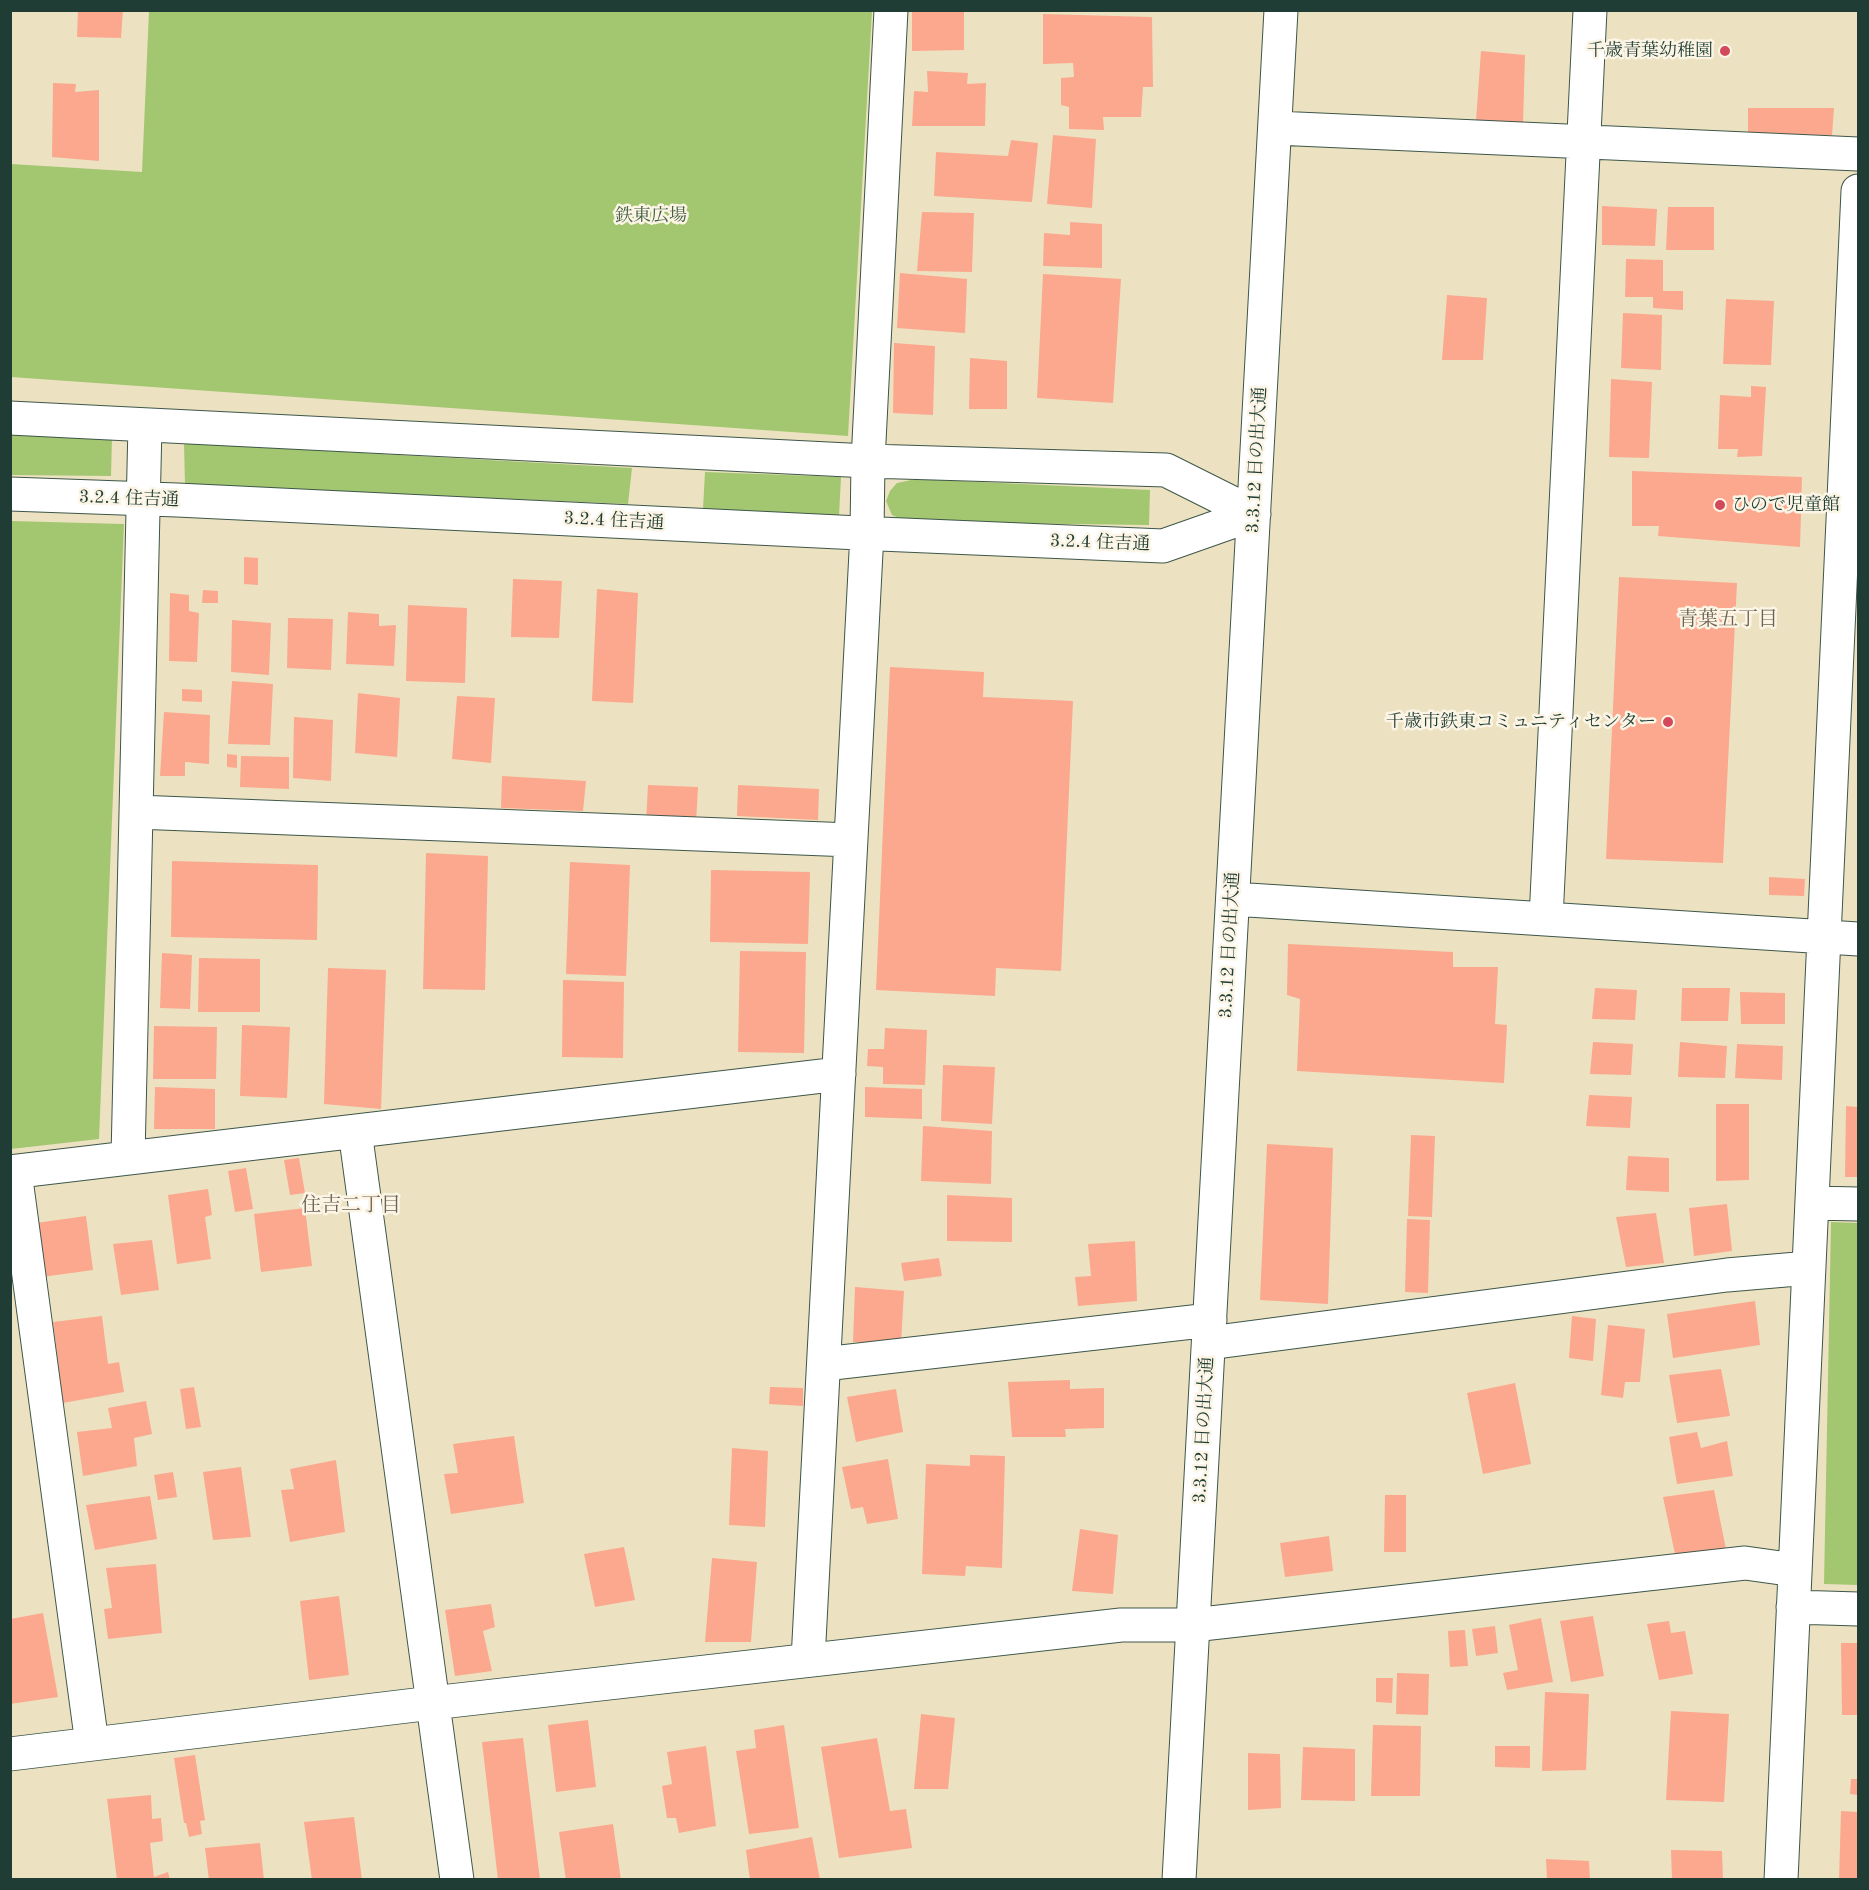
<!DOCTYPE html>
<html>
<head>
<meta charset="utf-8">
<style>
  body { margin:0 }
  #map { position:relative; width:1869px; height:1890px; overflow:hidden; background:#ece2c1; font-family:"Old Standard TT",serif }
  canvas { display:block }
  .frame { position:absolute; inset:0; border:12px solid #1f3d34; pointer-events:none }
</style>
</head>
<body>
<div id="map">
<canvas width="1869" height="1890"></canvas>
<div class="frame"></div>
</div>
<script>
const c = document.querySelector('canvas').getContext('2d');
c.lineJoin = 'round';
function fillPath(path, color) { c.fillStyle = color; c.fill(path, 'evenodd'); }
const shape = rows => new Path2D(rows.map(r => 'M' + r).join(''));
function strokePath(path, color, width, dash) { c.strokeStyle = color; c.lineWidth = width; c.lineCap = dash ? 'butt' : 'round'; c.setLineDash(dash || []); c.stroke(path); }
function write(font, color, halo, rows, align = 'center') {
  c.font = font + ' "Old Standard TT","Noto Serif JP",serif'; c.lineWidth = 5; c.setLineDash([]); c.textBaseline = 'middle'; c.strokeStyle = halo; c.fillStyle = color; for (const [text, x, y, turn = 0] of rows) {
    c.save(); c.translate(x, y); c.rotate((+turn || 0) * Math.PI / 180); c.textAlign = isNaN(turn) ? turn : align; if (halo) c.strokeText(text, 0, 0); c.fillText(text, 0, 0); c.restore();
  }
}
const green = shape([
  [149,11,872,11,848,436,11,377,11,164,142,172],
  [10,433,112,437,111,476,11,475],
  [184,443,632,468,628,504,185,485],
  [705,472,841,477,839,516,703,509],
  [916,479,1150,490,1149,525,907,522,892,515,886,501,890,491,897,483],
  [11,521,124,524,99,1139,11,1149],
  [1831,1222,1858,1223,1858,1585,1824,1584]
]);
const building = shape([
  [78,10,123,10,121,38,77,37],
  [912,10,964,10,964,50,912,51],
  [1043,14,1152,17,1153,87,1143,87,1141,117,1103,117,1104,130,1069,129,1069,107,1061,105,1061,78,1074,77,1073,63,1043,64],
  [1481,51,1525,55,1523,124,1476,121],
  [927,71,968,73,967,84,986,83,985,126,912,126,914,91,928,92],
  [53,83,76,84,75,92,99,90,99,161,52,157],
  [1748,108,1834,108,1832,135,1748,134],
  [1053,135,1096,139,1092,208,1047,204],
  [1011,140,1038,143,1032,202,934,196,936,152,1008,156],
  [1602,206,1657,209,1655,246,1602,245],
  [1668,207,1714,207,1714,250,1666,250],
  [922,212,974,213,972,272,917,271],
  [1070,222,1102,224,1102,268,1043,266,1044,233,1070,235],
  [1626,259,1663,260,1663,291,1683,291,1683,310,1653,308,1653,297,1625,297],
  [900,273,967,279,965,333,897,328],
  [1043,274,1121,279,1113,403,1037,398],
  [1447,295,1487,298,1483,360,1442,360],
  [1726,299,1774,301,1771,365,1723,364],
  [1623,313,1662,315,1661,370,1621,368],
  [894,343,935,346,933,415,893,413],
  [970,358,1007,361,1007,409,969,409],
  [1611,379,1652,382,1649,458,1609,457],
  [1751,386,1766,387,1762,456,1737,457,1738,449,1718,449,1720,395,1751,397],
  [1632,471,1802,477,1800,547,1658,536,1659,526,1632,526],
  [244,557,258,558,258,585,244,584],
  [1619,577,1737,583,1723,863,1606,859],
  [513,579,562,581,559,638,511,637],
  [597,589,638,593,633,703,592,701],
  [203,590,218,591,218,603,202,603],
  [170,593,189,595,189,611,199,613,197,662,169,661],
  [408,605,467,608,465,683,406,681],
  [348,612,379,614,379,626,396,625,394,666,346,664],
  [288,618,333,619,331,670,287,668],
  [232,620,271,623,269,675,231,672],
  [890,667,984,672,983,697,1073,701,1061,971,996,968,995,996,876,990],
  [232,681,273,684,270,745,228,744],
  [182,689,202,690,202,702,182,701],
  [358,693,400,698,397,757,355,753],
  [457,696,495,698,491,763,452,759],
  [164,712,210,715,209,764,185,762,185,776,160,776],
  [294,717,333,720,331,781,293,778],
  [227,754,237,755,237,768,227,767],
  [241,756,289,757,289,789,240,787],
  [502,776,586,781,583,811,501,808],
  [648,785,698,787,696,824,646,822],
  [738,785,819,789,818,820,737,816],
  [426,853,488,856,485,990,423,989],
  [172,861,318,865,317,940,171,937],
  [570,862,630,865,626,976,566,974],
  [711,870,810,872,808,944,710,942],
  [1769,877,1805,879,1804,896,1769,895],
  [1288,944,1453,952,1453,967,1498,967,1495,1024,1507,1025,1504,1083,1297,1071,1300,999,1287,995],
  [740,951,806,952,804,1053,738,1052],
  [162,953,192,955,190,1009,160,1008],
  [199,958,260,959,260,1012,198,1012],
  [328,968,386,970,381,1109,324,1104],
  [563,980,624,982,623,1058,562,1057],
  [1595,988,1637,990,1635,1020,1592,1019],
  [1682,988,1730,988,1728,1021,1681,1021],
  [1740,992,1785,993,1785,1024,1741,1024],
  [242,1025,290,1027,287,1098,240,1096],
  [154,1026,217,1027,216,1079,153,1079],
  [885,1028,927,1030,925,1085,883,1084,883,1067,867,1066,868,1049,884,1049],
  [1593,1042,1633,1044,1631,1075,1590,1074],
  [1680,1042,1727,1046,1725,1078,1678,1077],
  [1737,1044,1783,1046,1782,1080,1735,1078],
  [943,1065,995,1067,992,1124,941,1121],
  [155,1087,215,1089,215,1129,154,1129],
  [865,1087,922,1089,922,1119,865,1117],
  [1589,1095,1632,1097,1630,1128,1586,1126],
  [1716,1104,1749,1104,1749,1180,1716,1181],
  [1846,1106,1858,1107,1858,1177,1845,1177],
  [923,1126,992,1131,991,1184,921,1181],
  [1411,1135,1435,1136,1432,1217,1408,1216],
  [1267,1144,1333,1148,1328,1304,1260,1300],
  [1628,1156,1669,1158,1669,1192,1626,1190],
  [299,1158,305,1193,290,1195,284,1160],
  [246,1168,253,1209,235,1212,228,1171],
  [208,1189,212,1215,205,1217,211,1259,177,1264,168,1195],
  [947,1195,1012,1198,1012,1242,947,1241],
  [1727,1204,1732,1251,1694,1256,1689,1208],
  [305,1208,312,1266,261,1272,254,1214],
  [1656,1213,1664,1263,1626,1267,1616,1217],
  [86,1216,93,1270,42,1277,36,1223],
  [1407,1219,1430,1220,1428,1293,1405,1292],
  [152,1240,159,1290,121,1295,113,1244],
  [1135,1241,1137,1301,1078,1306,1075,1277,1091,1276,1088,1244],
  [939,1258,942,1276,904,1281,901,1263],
  [855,1287,904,1291,901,1344,853,1342],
  [1755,1301,1760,1345,1673,1358,1667,1314],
  [102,1316,108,1364,119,1362,124,1392,63,1403,53,1322],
  [1572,1316,1596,1319,1593,1361,1569,1358],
  [1608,1325,1645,1329,1640,1382,1625,1382,1623,1398,1601,1395],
  [1721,1369,1730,1416,1677,1423,1669,1375],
  [1070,1380,1070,1389,1104,1388,1104,1428,1065,1429,1066,1437,1012,1437,1008,1382],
  [1515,1383,1531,1464,1483,1474,1467,1393],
  [194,1387,201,1427,186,1429,180,1389],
  [770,1387,803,1388,803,1406,769,1404],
  [896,1389,903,1432,856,1442,847,1397],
  [146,1401,152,1434,134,1438,137,1466,83,1476,77,1432,112,1428,108,1408],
  [1697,1432,1701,1448,1727,1441,1733,1476,1677,1484,1669,1437],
  [514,1436,524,1503,451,1514,444,1474,458,1473,453,1444],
  [732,1448,768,1451,765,1527,729,1525],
  [970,1455,1005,1456,1002,1568,966,1566,965,1576,922,1574,926,1464,970,1466],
  [888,1459,898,1519,867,1524,863,1507,851,1509,842,1467],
  [336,1460,345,1532,290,1542,281,1490,294,1489,290,1469],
  [241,1467,251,1537,213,1540,203,1472],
  [173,1472,177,1497,158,1500,154,1475],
  [1714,1490,1726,1549,1676,1559,1663,1497],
  [1385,1495,1406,1495,1406,1552,1384,1552],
  [150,1496,157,1539,95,1550,86,1505],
  [1080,1529,1118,1535,1113,1594,1072,1591],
  [1329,1536,1333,1571,1285,1577,1280,1543],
  [624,1547,635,1600,595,1607,584,1554],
  [712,1558,757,1562,751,1642,705,1642],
  [156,1564,162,1633,108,1639,104,1609,112,1608,106,1568],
  [339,1596,349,1675,309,1680,300,1601],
  [491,1604,495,1627,483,1631,492,1671,455,1676,445,1610],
  [43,1613,58,1697,10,1704,10,1619],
  [1593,1616,1604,1676,1571,1682,1560,1621],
  [1541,1618,1553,1682,1507,1690,1503,1673,1518,1670,1509,1625],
  [1669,1621,1671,1633,1685,1631,1693,1674,1659,1680,1647,1624],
  [1495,1626,1498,1653,1476,1656,1472,1629],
  [1465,1630,1468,1666,1450,1667,1448,1631],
  [1841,1643,1858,1643,1858,1715,1842,1715],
  [1397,1673,1429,1674,1428,1715,1396,1714],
  [1376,1678,1393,1678,1392,1703,1376,1702],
  [1545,1692,1589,1694,1586,1770,1542,1771],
  [1671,1711,1729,1714,1724,1802,1666,1800],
  [921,1714,955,1718,948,1789,914,1789],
  [588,1720,596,1787,556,1792,548,1725],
  [784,1725,799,1828,749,1834,736,1751,756,1748,754,1730],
  [1373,1725,1421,1726,1420,1796,1371,1796],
  [523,1738,540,1880,498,1880,482,1742],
  [877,1738,890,1811,906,1809,912,1848,839,1858,821,1747],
  [706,1746,716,1826,679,1833,676,1818,667,1818,662,1786,672,1784,667,1752],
  [1495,1746,1530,1746,1530,1768,1495,1767],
  [1303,1747,1355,1749,1355,1801,1301,1800],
  [1248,1753,1280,1754,1281,1808,1248,1810],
  [195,1755,205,1820,200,1821,202,1834,189,1837,186,1823,184,1823,174,1758],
  [1851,1779,1858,1779,1858,1795,1850,1794],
  [151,1795,152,1819,161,1818,163,1841,150,1843,154,1877,168,1872,170,1880,117,1880,107,1799],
  [1841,1811,1858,1812,1858,1880,1839,1880],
  [354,1817,362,1880,312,1880,304,1822],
  [613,1824,621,1880,566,1880,559,1832],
  [812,1837,820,1880,750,1880,746,1850],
  [260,1843,264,1880,209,1880,205,1848],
  [1671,1850,1722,1851,1723,1880,1672,1880],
  [1546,1859,1589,1861,1590,1880,1547,1880]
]);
const minor = shape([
  [1275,128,1858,154],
  [10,418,868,461,1166,470,1254,514],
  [10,494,177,500,880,534,1163,546,1254,514],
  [136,812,851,840],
  [1233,899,1858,939],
  [1546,919,1590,10],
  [355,1131,457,1880],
  [128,1157,145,425],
  [10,1172,839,1074],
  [15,1172,92,1744],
  [1812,1203,1858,1204],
  [1209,1343,1727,1275,1809,1268],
  [824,1364,1210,1320],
  [1793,1607,1858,1609],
  [808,1660,867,533,868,461,891,10],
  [10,1754,432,1703,1121,1625,1193,1625,1745,1563,1795,1570],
  [1179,1880,1281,10],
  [1781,1880,1858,191]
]);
const markers = [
  [1725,51,6,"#d1495b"],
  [1720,505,6,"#d1495b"],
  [1668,722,6,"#d1495b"]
];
const poiNames = [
  ["千歳青葉幼稚園",1713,51],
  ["ひので児童館",1732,505,"left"],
  ["千歳市鉄東コミュニティセンター",1656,722]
];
const parkNames = [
  ["鉄東広場",651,216]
];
const streetNames = [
  ["3.3.12 日の出大通",1257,460,-87],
  ["3.2.4 住吉通",129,499,2],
  ["3.2.4 住吉通",614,521,3],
  ["3.2.4 住吉通",1100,543,2],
  ["3.3.12 日の出大通",1230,945,-87],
  ["3.3.12 日の出大通",1204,1430,-87]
];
const neighbourhoodNames = [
  ["青葉五丁目",1728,620],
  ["住吉二丁目",351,1206]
];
fillPath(green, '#a3c670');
fillPath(building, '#fba88e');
strokePath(minor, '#3e5649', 35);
strokePath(minor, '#fff', 33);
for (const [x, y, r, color] of markers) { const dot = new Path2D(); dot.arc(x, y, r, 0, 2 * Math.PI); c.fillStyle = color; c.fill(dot); strokePath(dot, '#fcf5e5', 2); }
write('18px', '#1f3d34', '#fcf5e5', poiNames, 'right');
write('18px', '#405f43', '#fcf5e5', parkNames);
write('18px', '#1f3d34', '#fcf5e5', streetNames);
write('20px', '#6c6254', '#fcf5e5', neighbourhoodNames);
</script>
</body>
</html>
